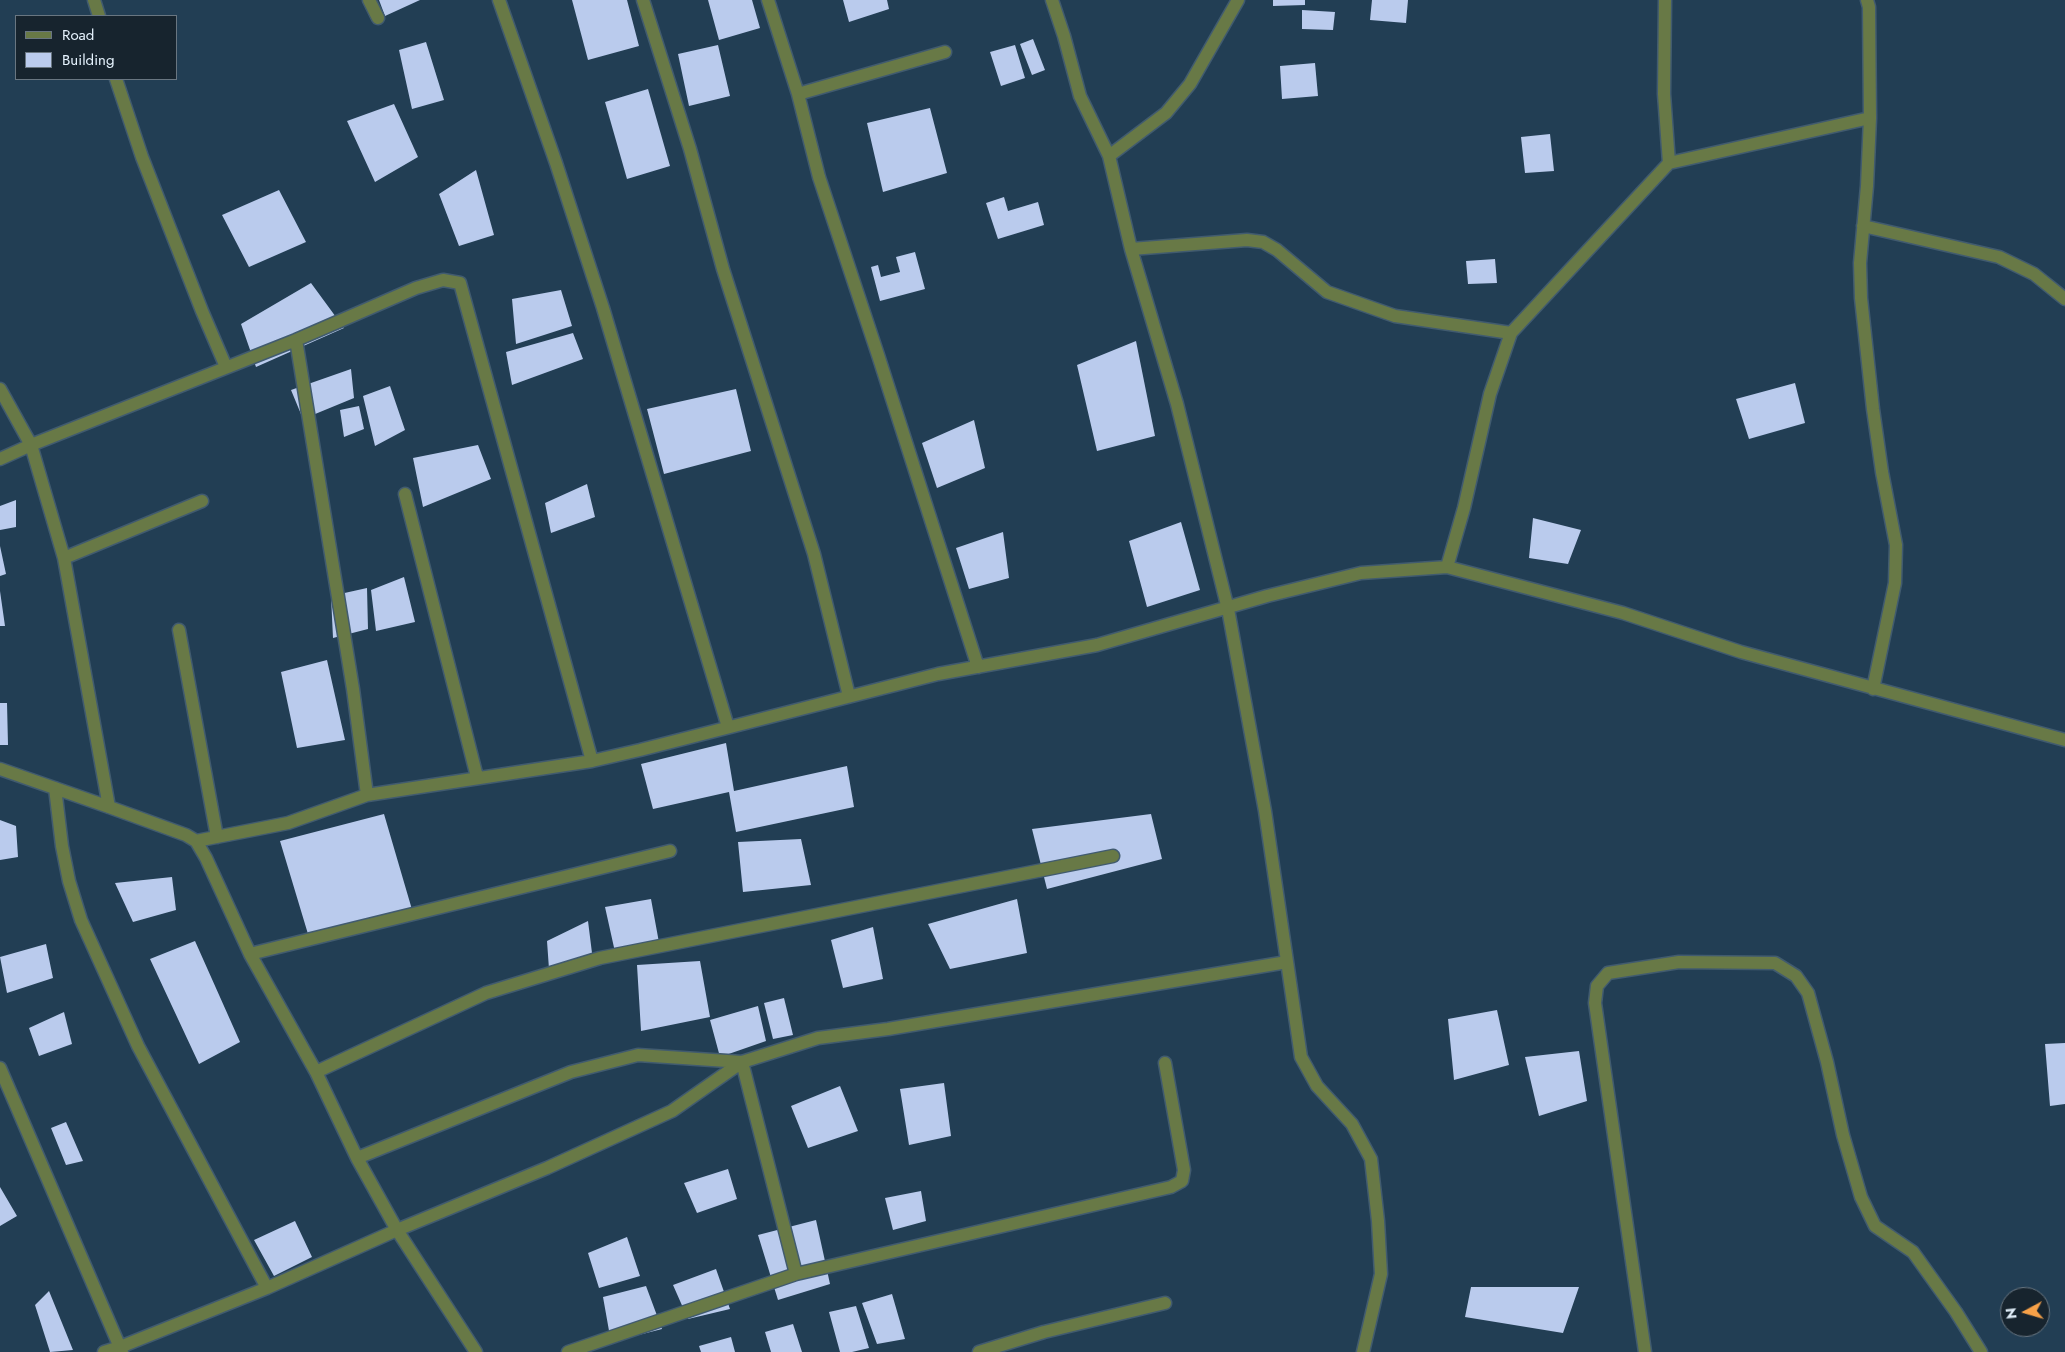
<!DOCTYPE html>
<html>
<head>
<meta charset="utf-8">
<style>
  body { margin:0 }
  #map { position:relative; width:2065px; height:1352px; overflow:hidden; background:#223e54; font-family:Jost,sans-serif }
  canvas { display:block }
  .legend { position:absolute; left:15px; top:15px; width:162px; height:65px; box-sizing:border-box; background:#17242e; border:1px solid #697681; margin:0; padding:6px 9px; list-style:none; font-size:15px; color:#e5f2fd }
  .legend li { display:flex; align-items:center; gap:10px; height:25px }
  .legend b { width:25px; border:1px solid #697681 }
  .north { position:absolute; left:2000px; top:1287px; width:50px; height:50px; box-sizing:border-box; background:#17242e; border:1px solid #697681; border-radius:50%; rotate:264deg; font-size:14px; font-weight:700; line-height:20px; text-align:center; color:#e5f2fd }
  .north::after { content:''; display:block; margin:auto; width:18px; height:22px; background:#f7a148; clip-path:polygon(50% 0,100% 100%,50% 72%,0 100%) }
</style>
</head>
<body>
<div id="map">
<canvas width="2065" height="1352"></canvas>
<ul class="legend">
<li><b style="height:6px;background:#687946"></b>Road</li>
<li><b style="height:14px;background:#bacbed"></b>Building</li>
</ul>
<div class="north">N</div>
</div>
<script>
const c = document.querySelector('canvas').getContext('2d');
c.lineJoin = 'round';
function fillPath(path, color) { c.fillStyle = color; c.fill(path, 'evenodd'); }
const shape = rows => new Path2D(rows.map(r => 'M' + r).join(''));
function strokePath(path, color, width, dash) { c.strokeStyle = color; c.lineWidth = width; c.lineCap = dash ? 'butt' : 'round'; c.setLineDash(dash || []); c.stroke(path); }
const building = shape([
  [379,0,420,0,385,16],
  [572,0,627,0,639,46,588,60],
  [708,0,752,0,760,28,719,40],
  [843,0,887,0,889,9,849,22],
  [1273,0,1305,0,1305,5,1273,6],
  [1372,0,1408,0,1406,23,1370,20],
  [1302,10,1335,12,1333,30,1302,29],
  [1033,39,1045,70,1032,75,1020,44],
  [426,42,444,100,412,109,399,50],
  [718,45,730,96,689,106,678,54],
  [1015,45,1025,78,1001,86,990,52],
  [1315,63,1318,96,1282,99,1280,66],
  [648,89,670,166,627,179,605,102],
  [394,104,418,157,375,182,347,121],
  [930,108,947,173,883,192,867,123],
  [1550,134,1554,171,1525,173,1521,137],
  [476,170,494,235,459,246,439,194],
  [279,190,306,242,249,267,222,215],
  [1004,197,1008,211,1038,202,1044,225,998,239,986,203],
  [915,252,925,289,880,301,871,267,878,265,881,277,900,272,896,257],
  [1495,259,1497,283,1468,284,1466,261],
  [311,283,344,328,256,367,241,324],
  [561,290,572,326,516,344,512,299],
  [573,333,583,359,512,385,506,352],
  [1136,341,1155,436,1097,451,1077,365],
  [351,369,354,398,303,419,291,390],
  [1795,383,1805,423,1749,439,1736,399],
  [390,386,405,430,375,446,363,396],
  [736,389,751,451,664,474,647,409],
  [359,406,364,429,344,437,340,410],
  [974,420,985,468,937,488,922,443],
  [478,445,491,479,423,507,413,458],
  [587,484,595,517,551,533,545,503],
  [16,500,16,527,0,530,0,506],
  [1533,518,1581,530,1568,564,1529,558],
  [1181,522,1200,590,1147,607,1129,541],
  [1003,532,1009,578,969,589,956,548],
  [0,546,6,574,0,576],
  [404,577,415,622,376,631,371,590],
  [367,588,368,629,333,638,331,596],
  [0,591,5,626,0,626],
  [327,660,345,740,297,748,281,672],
  [0,703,7,703,8,745,0,745],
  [726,743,734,791,847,766,854,807,736,832,729,792,653,809,641,764],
  [384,814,413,913,311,944,280,841],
  [1151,814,1162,859,1047,889,1032,829],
  [0,820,16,826,18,857,0,860],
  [801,839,811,885,743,892,738,842],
  [172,877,176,910,133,922,115,883],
  [651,899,660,948,615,952,605,907],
  [1017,899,1027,953,950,969,928,924],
  [588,921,593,961,549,969,547,941],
  [873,927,883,979,843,988,831,940],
  [195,941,240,1042,199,1064,150,959],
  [46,944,53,978,7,993,0,957],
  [700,961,710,1017,641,1031,637,965],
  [784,998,793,1035,773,1039,764,1003],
  [758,1006,766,1041,720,1057,710,1020],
  [1497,1010,1509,1065,1454,1080,1448,1019],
  [64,1012,72,1044,39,1056,29,1028],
  [2065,1043,2065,1104,2050,1106,2045,1044],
  [1579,1051,1587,1101,1539,1116,1525,1057],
  [944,1083,951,1136,909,1145,900,1089],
  [840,1086,858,1131,808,1148,791,1106],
  [66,1122,83,1161,66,1165,51,1128],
  [728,1169,737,1199,697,1213,684,1183],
  [0,1187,17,1216,0,1226],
  [921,1191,926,1221,893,1230,885,1198],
  [816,1220,830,1284,778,1300,758,1235],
  [295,1221,312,1257,274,1276,254,1240],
  [627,1237,640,1276,599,1288,588,1253],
  [716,1269,730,1309,688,1319,673,1285],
  [646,1286,662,1329,611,1342,603,1297],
  [1471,1287,1579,1287,1563,1333,1465,1317],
  [49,1291,73,1350,50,1352,35,1305],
  [892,1294,905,1339,877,1344,862,1303],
  [856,1306,869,1348,852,1352,840,1352,829,1312],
  [793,1324,802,1352,771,1352,765,1332],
  [731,1337,735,1352,701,1352,699,1346]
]);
const minor = shape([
  [94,0,99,16],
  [369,0,378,18],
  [499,0,556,163,603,308,728,727],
  [643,0,690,149,723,269,814,554,849,696],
  [768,0,798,94,819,177,878,355,978,667],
  [1052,0,1064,36,1080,96,1109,156,1131,249,1177,404,1228,609,1265,811,1301,1057,1317,1086,1352,1124,1371,1159,1378,1221,1381,1274,1363,1352],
  [1665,0,1664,94,1669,163],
  [1867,0,1869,7,1870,118,1867,186,1860,263,1861,298,1873,409,1882,472,1896,545,1895,583,1873,689],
  [116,79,142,157,202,311,226,367],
  [798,94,945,52],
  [1109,156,1166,113,1190,84,1238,0],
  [1863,226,1999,257,2034,274,2065,299],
  [1131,249,1247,240,1263,242,1277,250,1327,292,1395,316,1511,333],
  [296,340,353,689,367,795],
  [0,389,31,445,64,558,109,807],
  [0,459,31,445,296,340,416,288,443,280,460,283,592,761],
  [405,494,477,777],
  [64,558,202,501],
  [1447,567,1464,508,1490,394,1511,333,1669,163,1870,118],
  [179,630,217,837],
  [0,769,109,807,186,835,196,841,206,858,250,954,316,1072,357,1158,397,1230,476,1352],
  [55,788,62,846,69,881,81,920,138,1046,267,1288],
  [196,841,288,823,367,795,592,761,640,750,938,674,1097,645,1267,596,1361,573,1447,567,1623,613,1741,652,2065,740],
  [250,954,670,851],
  [0,1068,122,1352],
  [316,1072,486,993,600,958,1113,856],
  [357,1158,571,1072,638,1055,742,1062,796,1274],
  [104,1352,120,1347,267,1288,397,1230,547,1168,672,1111,742,1062,818,1038,888,1029,1287,962],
  [568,1352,796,1274,1171,1187,1182,1181,1184,1170,1165,1063],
  [979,1352,1044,1332,1165,1303],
  [1645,1352,1595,1003,1597,986,1608,973,1679,962,1775,963,1796,976,1808,993,1827,1062,1843,1135,1861,1197,1875,1226,1913,1252,1956,1312,1981,1352]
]);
fillPath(building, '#bacbed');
strokePath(minor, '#415b6f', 15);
strokePath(minor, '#687946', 12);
</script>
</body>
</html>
